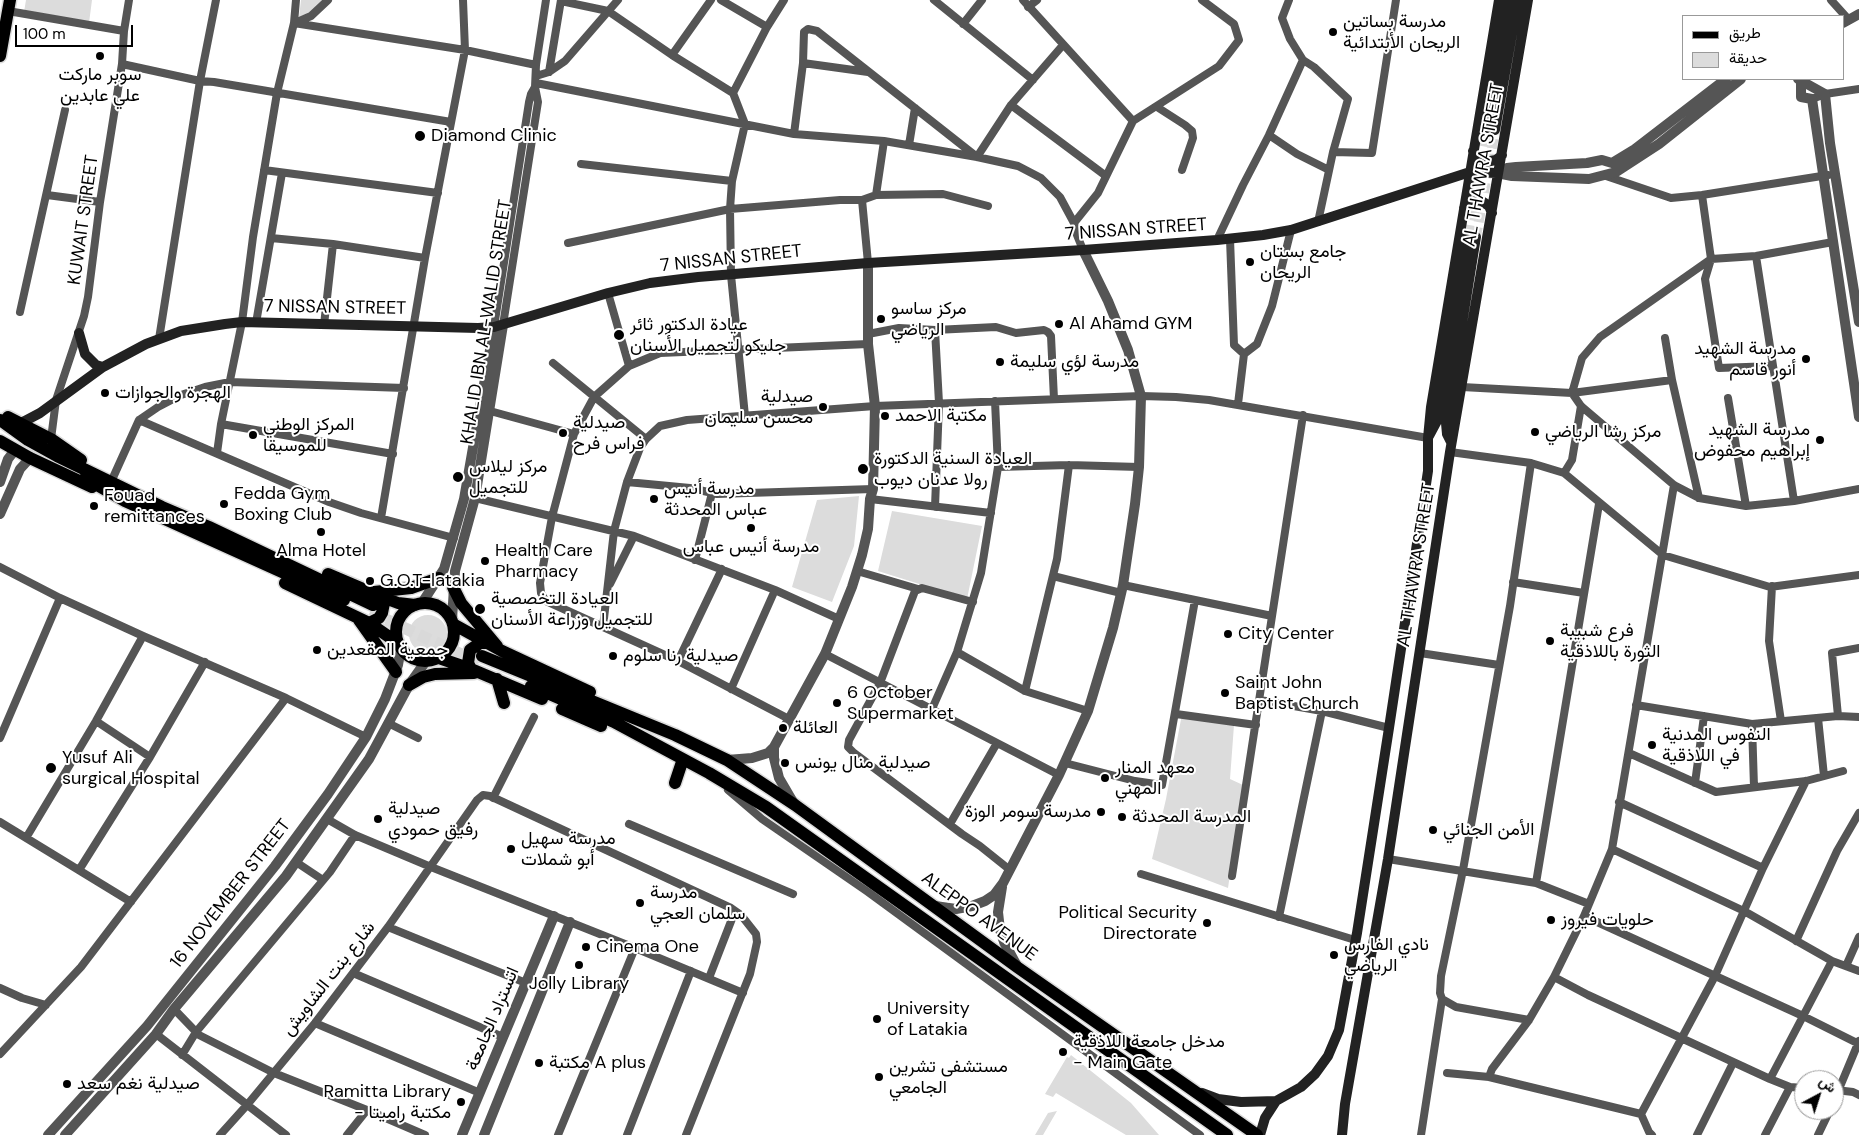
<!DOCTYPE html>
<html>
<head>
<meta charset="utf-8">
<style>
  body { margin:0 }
  #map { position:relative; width:1859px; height:1135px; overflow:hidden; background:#fff; font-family:"DM Sans",Vazirmatn,sans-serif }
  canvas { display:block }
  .legend { position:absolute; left:1682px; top:15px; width:162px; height:65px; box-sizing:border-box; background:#fff; border:1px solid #999; margin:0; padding:6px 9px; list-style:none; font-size:15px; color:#000 }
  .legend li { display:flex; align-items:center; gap:10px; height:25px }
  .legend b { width:25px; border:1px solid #999 }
  .north { position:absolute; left:1794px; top:1070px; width:50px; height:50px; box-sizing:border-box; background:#fff; border:1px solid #999; border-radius:50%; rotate:40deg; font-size:14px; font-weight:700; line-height:20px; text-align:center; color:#000 }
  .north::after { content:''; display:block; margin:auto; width:18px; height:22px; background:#000; clip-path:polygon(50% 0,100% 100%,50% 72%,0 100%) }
  .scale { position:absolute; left:15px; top:25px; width:118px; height:22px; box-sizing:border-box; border:2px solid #000; border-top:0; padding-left:6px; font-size:15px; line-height:18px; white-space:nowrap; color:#000; -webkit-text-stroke:4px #fff; paint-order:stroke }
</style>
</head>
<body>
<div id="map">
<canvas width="1859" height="1135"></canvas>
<ul class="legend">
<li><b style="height:6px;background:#000"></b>طريق</li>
<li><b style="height:14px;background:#dcdcdc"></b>حديقة</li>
</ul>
<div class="north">ش</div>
<div class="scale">100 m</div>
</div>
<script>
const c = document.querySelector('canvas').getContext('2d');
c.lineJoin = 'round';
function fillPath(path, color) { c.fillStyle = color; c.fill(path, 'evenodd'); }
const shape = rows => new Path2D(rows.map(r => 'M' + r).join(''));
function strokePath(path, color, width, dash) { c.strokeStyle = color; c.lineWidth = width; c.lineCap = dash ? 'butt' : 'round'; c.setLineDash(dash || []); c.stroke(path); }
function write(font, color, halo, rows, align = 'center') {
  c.font = font + ' "DM Sans",Vazirmatn,sans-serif'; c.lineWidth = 4; c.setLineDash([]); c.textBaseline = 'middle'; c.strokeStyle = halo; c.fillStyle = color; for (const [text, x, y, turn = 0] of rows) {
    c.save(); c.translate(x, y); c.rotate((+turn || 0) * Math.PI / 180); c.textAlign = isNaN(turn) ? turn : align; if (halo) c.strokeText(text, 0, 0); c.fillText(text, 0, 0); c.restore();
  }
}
const green = shape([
  [26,0,92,0,89,23,24,12],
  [301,0,324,0,310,13,299,17],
  [859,496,854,546,832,602,792,587,817,500],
  [892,511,982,526,967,599,878,571],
  '409 634a19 19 0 1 1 38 0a19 19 0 1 1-38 0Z',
  [1182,714,1234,725,1230,779,1243,785,1228,888,1152,859,1166,799],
  [1071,1055,1131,1103,1159,1135,1126,1135,1056,1093,1053,1097,1045,1094,1067,1057,1069,1058],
  [1057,1111,1043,1135,1035,1135,1048,1113]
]);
const secondaryTunnel = shape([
  [1468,235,1487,128],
  [1476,237,1495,130]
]);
const primaryTunnel = shape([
  [370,612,480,663]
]);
const minor = shape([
  [721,0,767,27],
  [934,0,1033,80],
  [1023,0,1133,121,1098,193,1074,223],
  [1289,0,1282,18,1290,39,1303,60,1314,67,1348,99,1333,152,1318,222],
  [1831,0,1849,20],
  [561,1,608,11,672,55,733,93,745,124,732,181,730,209,731,275,745,416],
  [1028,7,1037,0],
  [8,11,124,31],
  [294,23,465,50,536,65],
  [295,23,311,16,328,0],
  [963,24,982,0],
  [672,55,711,0],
  [803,63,868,72],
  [122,64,200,81,214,82,451,122],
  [549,72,561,0],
  [536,76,549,72,565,61,618,0],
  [536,83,794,134,884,141,977,157,1018,166,1041,178,1060,197,1074,223,1077,235,1083,250],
  [733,93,767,27,784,0],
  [1812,99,1825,94,1859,89],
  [1011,105,1106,176],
  [1157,107,1185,125,1192,131,1193,138,1182,170],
  [1133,121,1219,66,1239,40,1234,24,1202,0],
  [794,134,803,63,804,32,808,29,817,31,977,157,1011,105,1063,45],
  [1269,135,1297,154,1329,170],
  [909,145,915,108],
  [1333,152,1372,153,1396,0],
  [581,164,732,181],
  [264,170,438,193],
  [1606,176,1671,198,1702,195,1828,175],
  [47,195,100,202],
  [876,195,884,141],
  [1702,195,1711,259,1705,279,1719,368,1773,366],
  [862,200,868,263],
  [271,238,333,244,425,258],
  [1230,239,1234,345,1244,354,1238,404],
  [1217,240,1243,185,1269,135,1303,60],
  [1833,242,1756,256,1711,259,1600,337,1582,358,1572,393,1581,406,1674,485,1699,498,1746,506,1794,501,1859,489],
  [568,243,730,209,840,200,862,200,876,195,943,194,988,206],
  [1756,256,1794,501],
  [608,293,629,366],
  [20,312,65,110],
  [256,323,282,173],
  [324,325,333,244],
  [503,325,538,102,535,87,536,65,546,0],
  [494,327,529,102,531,94,535,87],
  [868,334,899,328,935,330],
  [1665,338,1672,380,1699,498],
  [159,339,200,81,216,0],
  [1244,354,1257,344,1272,306,1291,230],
  [553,363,646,439],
  [1462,387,1572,393,1672,380],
  [1728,398,1746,506],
  [490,411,574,434],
  [139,420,329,502,361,513,454,538],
  [221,424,393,454],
  [51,439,56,400,84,316,88,297,100,202,122,64,124,31,129,0],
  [1450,452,1531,463,1564,473,1663,555,1770,587,1859,575],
  [217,453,221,424,242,322,253,237,277,93,294,23,296,0],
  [998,467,1069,465,1139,467],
  [1564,473,1572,460,1581,406],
  [111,482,139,420,158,407,181,395,205,387,230,382,404,388],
  [627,482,690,488,717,494,873,489],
  [475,498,634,536,775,590,839,619],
  [870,499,991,513],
  [935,507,939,403,935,330,996,327,1016,333,1044,330,1048,332,1051,336,1054,399],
  [381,518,425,258,465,50,463,0],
  [695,560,712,493],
  [0,567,60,598,143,636,286,698,366,737],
  [857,571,918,589],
  [1053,576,1121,593],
  [1513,582,1584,593],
  [610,584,634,536],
  [1123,585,1272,616],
  [1772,586,1769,641,1781,721],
  [973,602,922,588,915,591,880,683,849,740,848,747,854,753,962,834,980,846,1010,870],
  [603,627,614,531,627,482,640,448,646,439,660,426,687,420,875,406,1141,396,1176,397,1209,400,1428,438],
  [957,652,1025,691,1088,711],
  [1420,653,1499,665],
  [825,654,1059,775],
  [678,661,722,569],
  [731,689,775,590],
  [1025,691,1057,559,1069,465],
  [1260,700,1322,711,1389,728],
  [1636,705,1752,724,1838,716,1859,717],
  [932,709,957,652,981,573,998,467,995,401],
  [1176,714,1256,725],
  [1838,716,1832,653,1859,648],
  [1818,718,1824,776],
  [789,719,678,661,546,601,541,593,540,583,552,517,574,434,594,397,629,366,660,353,868,344],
  [96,721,150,757],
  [388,723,418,738],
  [1752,724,1754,787],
  [0,738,60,598],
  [1629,753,1716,792,1806,781,1843,771],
  [1065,763,1135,781,1162,785,1195,600],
  [1695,783,1704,716],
  [728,790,762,819,868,892,1200,1135],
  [493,798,534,717],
  [1619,802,1763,868],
  [327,819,355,835,431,867,635,948,743,993],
  [0,822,131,902],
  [629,824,793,894],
  [950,824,997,743],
  [26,838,96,721,143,636],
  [1612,849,1744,911,1832,961,1859,971],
  [1388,859,1536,883,1589,904],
  [296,862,323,880],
  [79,870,150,757,205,662],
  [1141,874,1355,940],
  [1232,876,1303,415],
  [1536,883,1599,504],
  [1584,916,1803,1016,1859,1044],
  [1279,917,1322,711],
  [388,927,526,983],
  [1796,941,1837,851,1859,813],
  [1846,966,1859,937],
  [353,973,503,1037],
  [1554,977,1588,995,1770,1079,1790,1087,1804,1088],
  [709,978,735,911],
  [0,988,22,998,46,1005],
  [1442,999,1456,1007,1529,1020],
  [174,1009,199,1035,274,1073,367,1110,425,1135],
  [315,1023,480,1093],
  [156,1034,286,1135],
  [0,1054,81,967,286,698],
  [182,1055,196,1032,330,872,355,835],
  [1447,1073,1489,1077],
  [1770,1079,1832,961],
  [1836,1090,1853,1092,1859,1095],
  [1834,1101,1859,1041],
  [1641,1114,1715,976,1763,868,1806,781],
  [220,1135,247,1105,315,1023,388,927,477,800,483,795,490,796,731,908,741,915,756,934,757,942,750,974,686,1135],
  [347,1135,367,1110],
  [558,1135,635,948],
  [627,1135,691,971],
  [1421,1135,1442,999,1440,993,1441,976,1463,870,1510,606,1531,463],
  [1652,1135,1649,1132,1641,1114,1489,1077,1492,1069,1529,1020,1554,977,1584,916,1612,849,1674,485],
  [1697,1135,1733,1063],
  [1765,1135,1790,1087],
  [1818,1135,1830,1110]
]);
const tertiary = shape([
  [1843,23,1859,14],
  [1798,79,1825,94,1830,143,1859,322],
  [1801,81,1801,97,1812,99,1859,417],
  [1497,173,1512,176,1589,179,1616,172,1659,144,1741,79],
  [1497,173,1507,168,1516,167,1587,163,1602,160,1612,163,1635,149,1726,79],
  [0,482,8,459,15,450],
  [0,514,20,469,30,458],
  [422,603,444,569,464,499,494,327],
  [452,620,455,571,475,498,503,325],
  [774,747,774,758,779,778,793,802],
  [727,760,752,758,768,753,774,747,825,654,852,587,862,555,868,529,870,499,873,489,875,406,868,344,868,263],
  [1002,887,998,912,1000,930,1004,942,1017,966],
  [935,906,956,909,972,906,985,901,994,895,1003,883,1059,775,1088,711,1113,628,1123,585,1135,504,1139,467,1141,396,1128,350,1108,301,1083,250],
  [48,1135,147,1026,275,866,328,794,366,737,385,699,398,665,401,648],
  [65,1135,156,1034,174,1009,286,876,369,759,409,685,426,661],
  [462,1135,554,916],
  [484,1135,570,922]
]);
const secondary = shape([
  [1487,128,1508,0],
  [1495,130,1518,0],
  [1473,151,1478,158,1485,162,1496,160,1502,155],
  [1464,208,1469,203,1480,200,1489,206,1492,213],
  [79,333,85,354,96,365,103,367],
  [17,422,23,422,40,413,103,367,146,344,181,331,225,324,242,322,478,328,494,327,608,293,650,283,698,277,868,263,1083,250,1217,240,1263,235,1291,230,1470,172,1497,173],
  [1429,436,1437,421,1468,235],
  [1451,442,1447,434,1446,423,1476,237],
  [1202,1093,1218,1099,1241,1102,1276,1101,1301,1087,1315,1074,1328,1056,1339,1030,1357,933,1389,728,1428,471,1428,438,1431,407,1499,0],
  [1260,1135,1265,1118,1276,1101],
  [1342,1135,1345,1104,1388,859,1450,452,1528,0]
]);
const primary = shape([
  [0,56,10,0],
  [8,417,51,439,81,460],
  [0,420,28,440,57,456,162,507,209,527,373,605],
  [0,441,30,458,92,487],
  [85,478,125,501,344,600],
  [328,574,382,597,398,603,415,605],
  [285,583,369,623,398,643],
  [453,587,461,603,497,646],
  [374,592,411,588,439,578],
  '396 632a29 29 0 1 1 58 0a29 29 0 1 1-58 0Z',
  [359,620,396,672],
  [369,623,379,618,382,613,384,603,382,597],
  [453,624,502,651,590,692],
  [482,656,675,735,727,760,795,805,1017,967,1257,1135],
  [439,658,471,669,542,699],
  [471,669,468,663,470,650,480,643,486,643],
  [497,679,504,703],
  [409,685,423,677,435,674,474,673],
  [531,686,614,722,709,773,766,807,1227,1135],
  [562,709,601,726],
  [675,783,683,759]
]);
const markers = [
  [1333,32,5,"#000"],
  [100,56,5,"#000"],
  [420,136,6,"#000"],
  [1250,262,5,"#000"],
  [881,319,5,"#000"],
  [1059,324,5,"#000"],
  [619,335,6,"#000"],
  [1806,359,5,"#000"],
  [1000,362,5,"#000"],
  [105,393,5,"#000"],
  [823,407,5,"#000"],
  [885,416,5,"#000"],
  [1535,432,5,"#000"],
  [563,433,5,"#000"],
  [253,435,5,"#000"],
  [1820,440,5,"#000"],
  [863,469,6,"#000"],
  [458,477,6,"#000"],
  [654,499,5,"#000"],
  [224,504,5,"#000"],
  [94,506,5,"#000"],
  [751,528,5,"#000"],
  [321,532,5,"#000"],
  [485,561,5,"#000"],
  [370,581,5,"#000"],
  [480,609,6,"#000"],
  [1228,634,5,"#000"],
  [1550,641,5,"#000"],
  [317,650,5,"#000"],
  [613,656,5,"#000"],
  [1225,693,5,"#000"],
  [837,703,5,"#000"],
  [783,728,5,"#000"],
  [1652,745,5,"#000"],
  [785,763,5,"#000"],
  [51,768,6,"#000"],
  [1105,778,5,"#000"],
  [1101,812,5,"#000"],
  [1122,817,5,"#000"],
  [378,819,5,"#000"],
  [1433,830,5,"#000"],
  [511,849,5,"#000"],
  [640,903,5,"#000"],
  [1551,920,5,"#000"],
  [1207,923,5,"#000"],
  [586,947,5,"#000"],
  [1334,955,5,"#000"],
  [579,965,5,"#000"],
  [877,1019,5,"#000"],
  [1063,1052,5,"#000"],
  [539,1063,5,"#000"],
  [879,1077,5,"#000"],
  [67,1084,5,"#000"],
  [461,1102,5,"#000"]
];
const poiNames = [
  ["مدرسة بساتين",1343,22],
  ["الريحان الأبتدائية",1343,43],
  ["سوبر ماركت",100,75,"center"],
  ["علي عابدين",100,96,"center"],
  ["Diamond Clinic",431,136],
  ["جامع بستان",1260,252],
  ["الريحان",1260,273],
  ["مركز ساسو",891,309],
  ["الرياضي",891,330],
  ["Al Ahamd GYM",1069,324],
  ["عيادة الدكتور ثائر",630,325],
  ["جليكو لتجميل الأسنان",630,346],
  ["مدرسة الشهيد",1796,349,"right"],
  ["أنور قاسم",1796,370,"right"],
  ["مدرسة لؤي سليمة",1010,362],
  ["الهجرة والجوازات",115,393],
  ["صيدلية",813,397,"right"],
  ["محسن سليمان",813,418,"right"],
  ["مكتبة الاحمد",895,416],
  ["صيدلية",573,423],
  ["فراس فرح",573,444],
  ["المركز الوطني",263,425],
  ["للموسيقا",263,446],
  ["مدرسة الشهيد",1810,430,"right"],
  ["إبراهيم محفوض",1810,451,"right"],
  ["مركز رشا الرياضي",1545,432],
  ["العيادة السنية الدكتورة",874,459],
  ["رولا عدنان ديوب",874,480],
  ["مركز ليلاس",469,467],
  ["للتجميل",469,488],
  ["مدرسة أنيس",664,489],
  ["عباس المحدثة",664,510],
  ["Fedda Gym",234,494],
  ["Boxing Club",234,515],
  ["Fouad",104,496],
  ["remittances",104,517],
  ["مدرسة أنيس عباس",751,547,"center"],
  ["Alma Hotel",321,551,"center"],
  ["Health Care",495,551],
  ["Pharmacy",495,572],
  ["G.O.T-latakia",380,581],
  ["العيادة التخصصية",491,599],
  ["للتجميل وزراعة الأسنان",491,620],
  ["فرع شبيبة",1560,631],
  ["الثورة باللاذقية",1560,652],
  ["City Center",1238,634],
  ["جمعية المقعدين",327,650],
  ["صيدلية رنا سلوم",623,656],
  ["Saint John",1235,683],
  ["Baptist Church",1235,704],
  ["6 October",847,693],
  ["Supermarket",847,714],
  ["العائلة",793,728],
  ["النفوس المدنية",1662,735],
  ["في اللاذقية",1662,756],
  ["Yusuf Ali",62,758],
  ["surgical Hospital",62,779],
  ["صيدلية منال يونس",795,763],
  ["معهد المنار",1115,768],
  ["المهني",1115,789],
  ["صيدلية",388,809],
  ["رفيق حمودي",388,830],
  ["مدرسة سومر الوزة",1091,812,"right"],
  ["المدرسة المحدثة",1132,817],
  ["الأمن الجنائي",1443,830],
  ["مدرسة سهيل",521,839],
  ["أبو شملات",521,860],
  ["مدرسة",650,893],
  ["سلمان العجي",650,914],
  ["Political Security",1197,913,"right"],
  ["Directorate",1197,934,"right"],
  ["حلويات فيروز",1561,920],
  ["نادي الفارس",1344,945],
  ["الرياضي",1344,966],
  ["Cinema One",596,947],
  ["Jolly Library",579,984,"center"],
  ["University",887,1009],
  ["of Latakia",887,1030],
  ["مدخل جامعة اللاذقية",1073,1042],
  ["- Main Gate",1073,1063],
  ["مكتبة A plus",549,1063],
  ["مستشفى تشرين",889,1067],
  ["الجامعي",889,1088],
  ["صيدلية نغم سعد",77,1084],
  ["Ramitta Library",451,1092,"right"],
  ["- مكتبة راميتا",451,1113,"right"]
];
const streetNames = [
  ["AL THAWRA STREET",1484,165,-80],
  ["KUWAIT STREET",84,220,-82],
  ["7 NISSAN STREET",1136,230,-4],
  ["7 NISSAN STREET",731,259,-6],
  ["7 NISSAN STREET",335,308,1],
  ["KHALID IBN AL-WALID STREET",487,322,-81],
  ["AL THAWRA STREET",1417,565,-81],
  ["16 NOVEMBER STREET",231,894,-52],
  ["ALEPPO AVENUE",979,917,36],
  ["شارع بنت الشاويش",329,979,-52],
  ["اتستراد الجامعة",493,1019,-67]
];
fillPath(green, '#dcdcdc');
strokePath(secondaryTunnel, '#d9d9d9', 10, [10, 5]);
strokePath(primaryTunnel, '#d9d9d9', 12, [12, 6]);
strokePath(primary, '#dbdbdb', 15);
strokePath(minor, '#555', 8);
strokePath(tertiary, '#555', 10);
strokePath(secondary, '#222', 10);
strokePath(primary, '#000', 12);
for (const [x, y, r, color] of markers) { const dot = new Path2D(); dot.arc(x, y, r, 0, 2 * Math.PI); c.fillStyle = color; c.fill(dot); strokePath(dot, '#fff', 2); }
write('18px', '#000', '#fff', poiNames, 'left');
write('18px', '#000', '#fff', streetNames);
</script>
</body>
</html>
